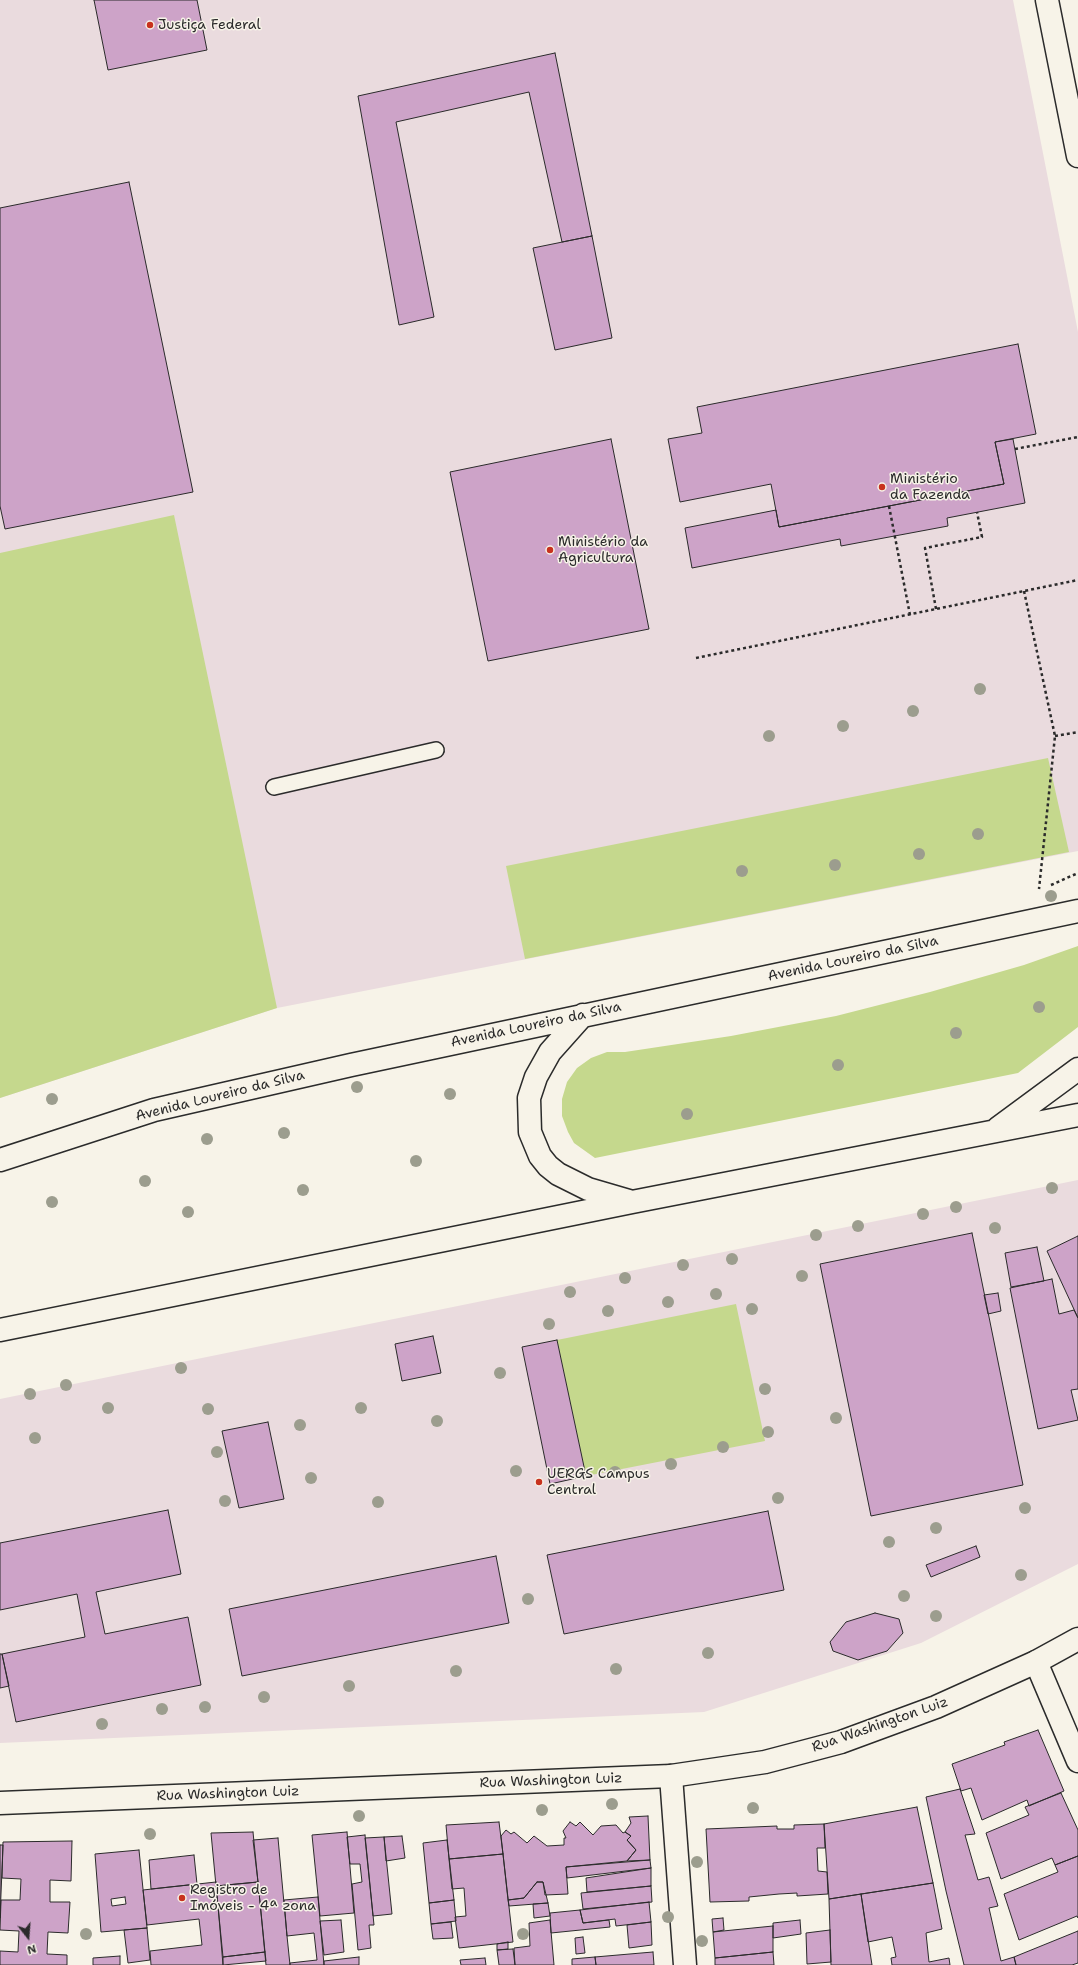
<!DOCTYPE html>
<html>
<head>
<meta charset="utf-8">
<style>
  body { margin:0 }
  #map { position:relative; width:1078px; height:1965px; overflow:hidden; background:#f7f3e8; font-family:"Shantell Sans",sans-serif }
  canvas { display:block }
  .north { position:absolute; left:8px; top:1917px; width:40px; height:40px; -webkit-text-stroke:3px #f7f3e8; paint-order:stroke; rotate:163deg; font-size:11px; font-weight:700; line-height:16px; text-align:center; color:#2b2b2b }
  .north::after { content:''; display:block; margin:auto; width:14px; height:18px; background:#2b2b2b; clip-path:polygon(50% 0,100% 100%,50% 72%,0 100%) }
</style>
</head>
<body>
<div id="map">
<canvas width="1078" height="1965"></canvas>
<div class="north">N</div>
</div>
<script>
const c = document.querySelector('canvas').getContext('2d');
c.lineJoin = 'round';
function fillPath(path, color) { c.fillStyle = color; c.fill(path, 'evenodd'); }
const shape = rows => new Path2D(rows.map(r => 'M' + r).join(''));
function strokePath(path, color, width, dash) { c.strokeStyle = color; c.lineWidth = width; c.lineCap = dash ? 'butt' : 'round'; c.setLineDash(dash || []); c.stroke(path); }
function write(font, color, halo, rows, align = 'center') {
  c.font = font + ' "Shantell Sans",sans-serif'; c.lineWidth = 3; c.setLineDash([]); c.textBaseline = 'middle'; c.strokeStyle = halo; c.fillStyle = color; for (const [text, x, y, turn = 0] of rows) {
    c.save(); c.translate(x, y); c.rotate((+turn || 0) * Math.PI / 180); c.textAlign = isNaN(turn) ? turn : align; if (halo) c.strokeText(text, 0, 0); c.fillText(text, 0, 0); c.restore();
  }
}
const built = shape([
  [0,0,1013,0,1078,332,1078,851,277,1008,0,1098],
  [1078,1180,1078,1564,921,1643,704,1712,0,1743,0,1399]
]);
const green = shape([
  [174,515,277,1008,0,1098,0,553],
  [1048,758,1069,852,525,959,506,866],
  [1078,946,1078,1027,1018,1073,595,1158,574,1143,568,1132,562,1116,562,1099,567,1082,577,1068,591,1058,607,1052,625,1052,731,1036,836,1016,930,992,1024,965],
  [736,1304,765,1441,586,1476,557,1340]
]);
const building = shape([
  [94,0,197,0,207,50,108,70,94,0],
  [555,53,592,236,562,242,529,92,396,122,434,317,399,325,358,96,555,53],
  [129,182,193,492,5,529,0,506,0,208,129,182],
  [592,236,612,338,555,350,533,248,592,236],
  [1018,344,1036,434,995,442,1004,484,779,527,771,484,680,502,668,439,702,433,697,407,1018,344],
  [611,439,649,629,488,661,450,472,611,439],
  [1013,439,1025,503,947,518,948,526,841,546,840,539,692,568,685,528,776,510,779,527,1004,484,995,442,1013,439],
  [972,1233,1023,1485,871,1516,820,1264,972,1233],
  [1078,1236,1078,1318,1047,1251,1078,1236],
  [1037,1247,1044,1281,1011,1287,1005,1253,1037,1247],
  [1052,1279,1059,1314,1074,1310,1078,1318,1078,1389,1071,1390,1078,1420,1038,1429,1010,1288,1052,1279],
  [998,1293,1001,1311,988,1314,984,1295,998,1293],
  [433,1336,441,1373,402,1381,395,1344,433,1336],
  [557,1340,586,1476,550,1484,522,1347,557,1340],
  [268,1422,284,1499,239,1508,222,1431,268,1422],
  [168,1510,181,1574,96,1592,105,1634,188,1617,201,1685,16,1722,2,1654,85,1637,77,1594,0,1610,0,1543,168,1510],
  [768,1511,784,1590,564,1634,547,1555,768,1511],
  [976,1546,980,1557,931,1577,926,1565,976,1546],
  [496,1556,509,1623,242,1676,229,1609,496,1556],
  [875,1613,899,1619,903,1633,887,1651,858,1660,833,1651,830,1642,846,1622,875,1613],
  [0,1654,2,1654,9,1686,0,1688,0,1654],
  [1038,1730,1064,1791,1029,1806,1027,1800,982,1820,971,1788,961,1791,952,1764,1005,1745,1004,1742,1038,1730],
  [960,1789,975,1834,965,1835,978,1880,989,1877,998,1906,989,1908,1001,1961,1014,1957,1016,1965,964,1965,946,1891,926,1797,960,1789],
  [1061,1793,1078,1830,1078,1856,1055,1865,1052,1858,1001,1879,986,1833,1029,1815,1025,1807,1061,1793],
  [917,1807,933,1883,829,1899,824,1824,917,1807],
  [648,1816,650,1860,627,1861,636,1850,627,1840,631,1836,625,1832,631,1823,629,1817,648,1816],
  [499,1822,503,1854,449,1859,446,1825,499,1822],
  [570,1822,576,1826,580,1822,593,1835,601,1826,616,1825,623,1833,625,1832,631,1836,627,1840,636,1850,627,1861,566,1867,568,1894,545,1895,543,1882,537,1882,524,1898,508,1900,501,1836,506,1830,511,1834,514,1832,527,1843,534,1836,547,1846,564,1845,564,1838,566,1838,563,1831,570,1822],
  [824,1824,825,1848,817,1848,818,1871,827,1872,828,1894,797,1896,797,1893,779,1894,749,1897,749,1901,710,1902,706,1829,777,1826,777,1829,794,1829,794,1825,824,1824],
  [253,1832,258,1882,216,1886,211,1833,253,1832],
  [347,1832,354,1913,320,1916,312,1835,347,1832],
  [365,1835,374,1925,369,1925,371,1948,358,1950,352,1884,362,1882,360,1864,350,1864,347,1837,365,1835],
  [402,1836,405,1858,386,1861,384,1837,402,1836],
  [384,1837,392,1914,373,1916,365,1838,384,1837],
  [278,1838,287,1936,290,1965,266,1965,258,1882,253,1840,278,1838],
  [447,1840,454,1900,429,1903,423,1843,447,1840],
  [72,1841,71,1881,50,1880,50,1902,70,1902,68,1933,48,1932,47,1954,67,1955,67,1965,0,1965,0,1951,18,1952,19,1931,0,1930,1,1900,20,1900,21,1879,2,1878,3,1842,72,1841],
  [0,1845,3,1845,0,1918,0,1845],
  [139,1850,147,1928,101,1932,95,1854,139,1850],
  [125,1897,126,1904,112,1906,111,1899,125,1897],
  [503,1854,513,1942,459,1948,455,1917,466,1916,464,1888,452,1889,449,1859,503,1854],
  [194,1855,197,1884,151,1889,149,1860,194,1855],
  [1078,1856,1078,1918,1077,1916,1019,1940,1004,1894,1058,1872,1055,1865,1078,1856],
  [650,1860,651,1868,567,1878,566,1867,650,1860],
  [651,1868,651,1886,587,1892,586,1878,651,1868],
  [216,1882,223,1965,151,1965,150,1951,202,1945,199,1919,147,1925,143,1890,216,1882],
  [258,1882,265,1952,223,1957,216,1886,258,1882],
  [537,1882,543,1882,548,1903,509,1906,508,1900,524,1898,537,1882],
  [933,1883,942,1929,926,1933,929,1962,949,1958,950,1965,892,1965,891,1958,896,1957,892,1937,868,1942,861,1894,933,1883],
  [651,1886,652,1902,583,1909,581,1893,651,1886],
  [861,1894,872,1965,831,1965,829,1899,861,1894],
  [318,1897,324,1965,290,1965,290,1963,317,1960,314,1933,287,1936,284,1900,318,1897],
  [454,1900,456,1921,431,1924,429,1903,454,1900],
  [649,1902,651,1922,616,1926,615,1919,583,1923,580,1910,649,1902],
  [548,1903,550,1916,534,1918,533,1904,548,1903],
  [580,1910,583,1923,609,1920,610,1927,551,1933,550,1913,580,1910],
  [723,1918,724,1930,713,1932,712,1919,723,1918],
  [341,1920,344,1952,324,1955,320,1921,341,1920],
  [550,1920,554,1965,515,1965,514,1948,530,1946,529,1923,550,1920],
  [800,1920,801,1934,773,1938,773,1923,800,1920],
  [451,1922,453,1938,433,1939,431,1924,451,1922],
  [651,1922,652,1945,629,1948,627,1925,651,1922],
  [773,1926,773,1952,715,1958,713,1932,773,1926],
  [147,1928,150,1960,128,1963,124,1930,147,1928],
  [830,1930,831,1962,807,1964,806,1933,830,1930],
  [1078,1931,1078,1963,1072,1965,1016,1965,1014,1957,1078,1931],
  [583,1937,585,1953,576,1954,575,1938,583,1937],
  [508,1942,508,1949,497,1950,497,1944,508,1942],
  [513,1949,515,1965,499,1965,497,1950,513,1949],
  [265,1952,266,1961,223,1965,223,1957,265,1952],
  [653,1952,654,1965,596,1965,595,1957,653,1952],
  [773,1952,774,1965,715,1965,715,1958,773,1952],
  [120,1956,120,1965,93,1965,93,1958,120,1956],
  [359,1957,359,1965,324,1965,324,1961,359,1957],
  [595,1957,596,1965,572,1965,572,1959,595,1957],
  [485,1958,486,1965,461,1965,460,1960,485,1958]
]);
const path = shape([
  [1015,449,1078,437],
  [889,506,910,615],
  [1024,591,1055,736,1039,889],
  [936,609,925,548,982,537,977,512],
  [696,658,1078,580],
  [1055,736,1078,732],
  [1051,885,1078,873]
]);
const lane = shape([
  [274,787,436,750]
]);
const street = shape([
  [1036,1662,1078,1761],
  [671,1776,685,1965]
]);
const secondary = shape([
  [1047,0,1078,156],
  [583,1015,550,1052,536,1077,529,1098,530,1132,540,1156,548,1166,558,1174,588,1189,629,1201],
  [998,1128,1078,1069],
  [0,1160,154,1110,351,1065,1078,911],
  [0,1330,632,1202,1078,1115],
  [0,1803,671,1776,765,1762,841,1742,936,1707,1036,1662,1078,1639]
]);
const trees = [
  [980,689],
  [913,711],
  [843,726],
  [769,736],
  [978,834],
  [919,854],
  [835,865],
  [742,871],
  [1051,896],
  [1039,1007],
  [956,1033],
  [838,1065],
  [357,1087],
  [450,1094],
  [52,1099],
  [687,1114],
  [284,1133],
  [207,1139],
  [416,1161],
  [145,1181],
  [1052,1188],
  [303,1190],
  [52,1202],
  [956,1207],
  [188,1212],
  [923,1214],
  [858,1226],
  [995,1228],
  [816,1235],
  [732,1259],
  [683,1265],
  [802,1276],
  [625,1278],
  [570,1292],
  [716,1294],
  [668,1302],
  [752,1309],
  [608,1311],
  [549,1324],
  [181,1368],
  [500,1373],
  [66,1385],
  [765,1389],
  [30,1394],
  [108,1408],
  [361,1408],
  [208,1409],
  [836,1418],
  [437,1421],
  [300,1425],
  [768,1432],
  [35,1438],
  [723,1447],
  [217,1452],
  [671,1464],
  [516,1471],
  [615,1472],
  [311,1478],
  [778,1498],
  [225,1501],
  [378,1502],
  [1025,1508],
  [936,1528],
  [889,1542],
  [1021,1575],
  [904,1596],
  [528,1599],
  [936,1616],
  [708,1653],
  [616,1669],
  [456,1671],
  [349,1686],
  [264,1697],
  [205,1707],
  [162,1709],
  [102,1724],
  [612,1804],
  [753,1808],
  [542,1810],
  [359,1816],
  [150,1834],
  [697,1862],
  [668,1917],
  [86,1934],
  [523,1934],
  [702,1941]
];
const markers = [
  [150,25,4,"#c8321e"],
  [882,487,4,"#c8321e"],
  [550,550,4,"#c8321e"],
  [539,1482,4,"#c8321e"],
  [182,1898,4,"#c8321e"]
];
const poiNames = [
  ["Justiça Federal",158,25],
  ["Ministério",890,479],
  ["da Fazenda",890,495],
  ["Ministério da",558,542],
  ["Agricultura",558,558],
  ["UERGS Campus",547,1474],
  ["Central",547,1490],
  ["Registro de",190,1890],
  ["Imóveis - 4ª zona",190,1906]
];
const streetNames = [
  ["Avenida Loureiro da Silva",853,959,-12],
  ["Avenida Loureiro da Silva",536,1025,-12],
  ["Avenida Loureiro da Silva",220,1096,-14],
  ["Rua Washington Luiz",880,1725,-19],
  ["Rua Washington Luiz",551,1781,-2],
  ["Rua Washington Luiz",228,1794,-2]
];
fillPath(built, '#eadbde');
fillPath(green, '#c5d88d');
fillPath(building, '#cda3c8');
strokePath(building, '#2b2b2b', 1);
strokePath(lane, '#2b2b2b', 18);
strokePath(street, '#2b2b2b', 25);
strokePath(secondary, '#2b2b2b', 25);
strokePath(path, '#2b2b2b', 2.5, [3, 3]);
strokePath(lane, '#f7f3e8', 15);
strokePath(street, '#f7f3e8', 22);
strokePath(secondary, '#f7f3e8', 22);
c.fillStyle = '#9c9d8e';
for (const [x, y] of trees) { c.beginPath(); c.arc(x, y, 6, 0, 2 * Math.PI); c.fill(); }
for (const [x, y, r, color] of markers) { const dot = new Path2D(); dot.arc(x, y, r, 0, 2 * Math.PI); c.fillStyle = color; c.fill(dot); strokePath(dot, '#f7f3e8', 1.5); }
write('14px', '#2b2b2b', '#f7f3e8', poiNames, 'left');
write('14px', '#2b2b2b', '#f7f3e8', streetNames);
</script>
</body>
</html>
